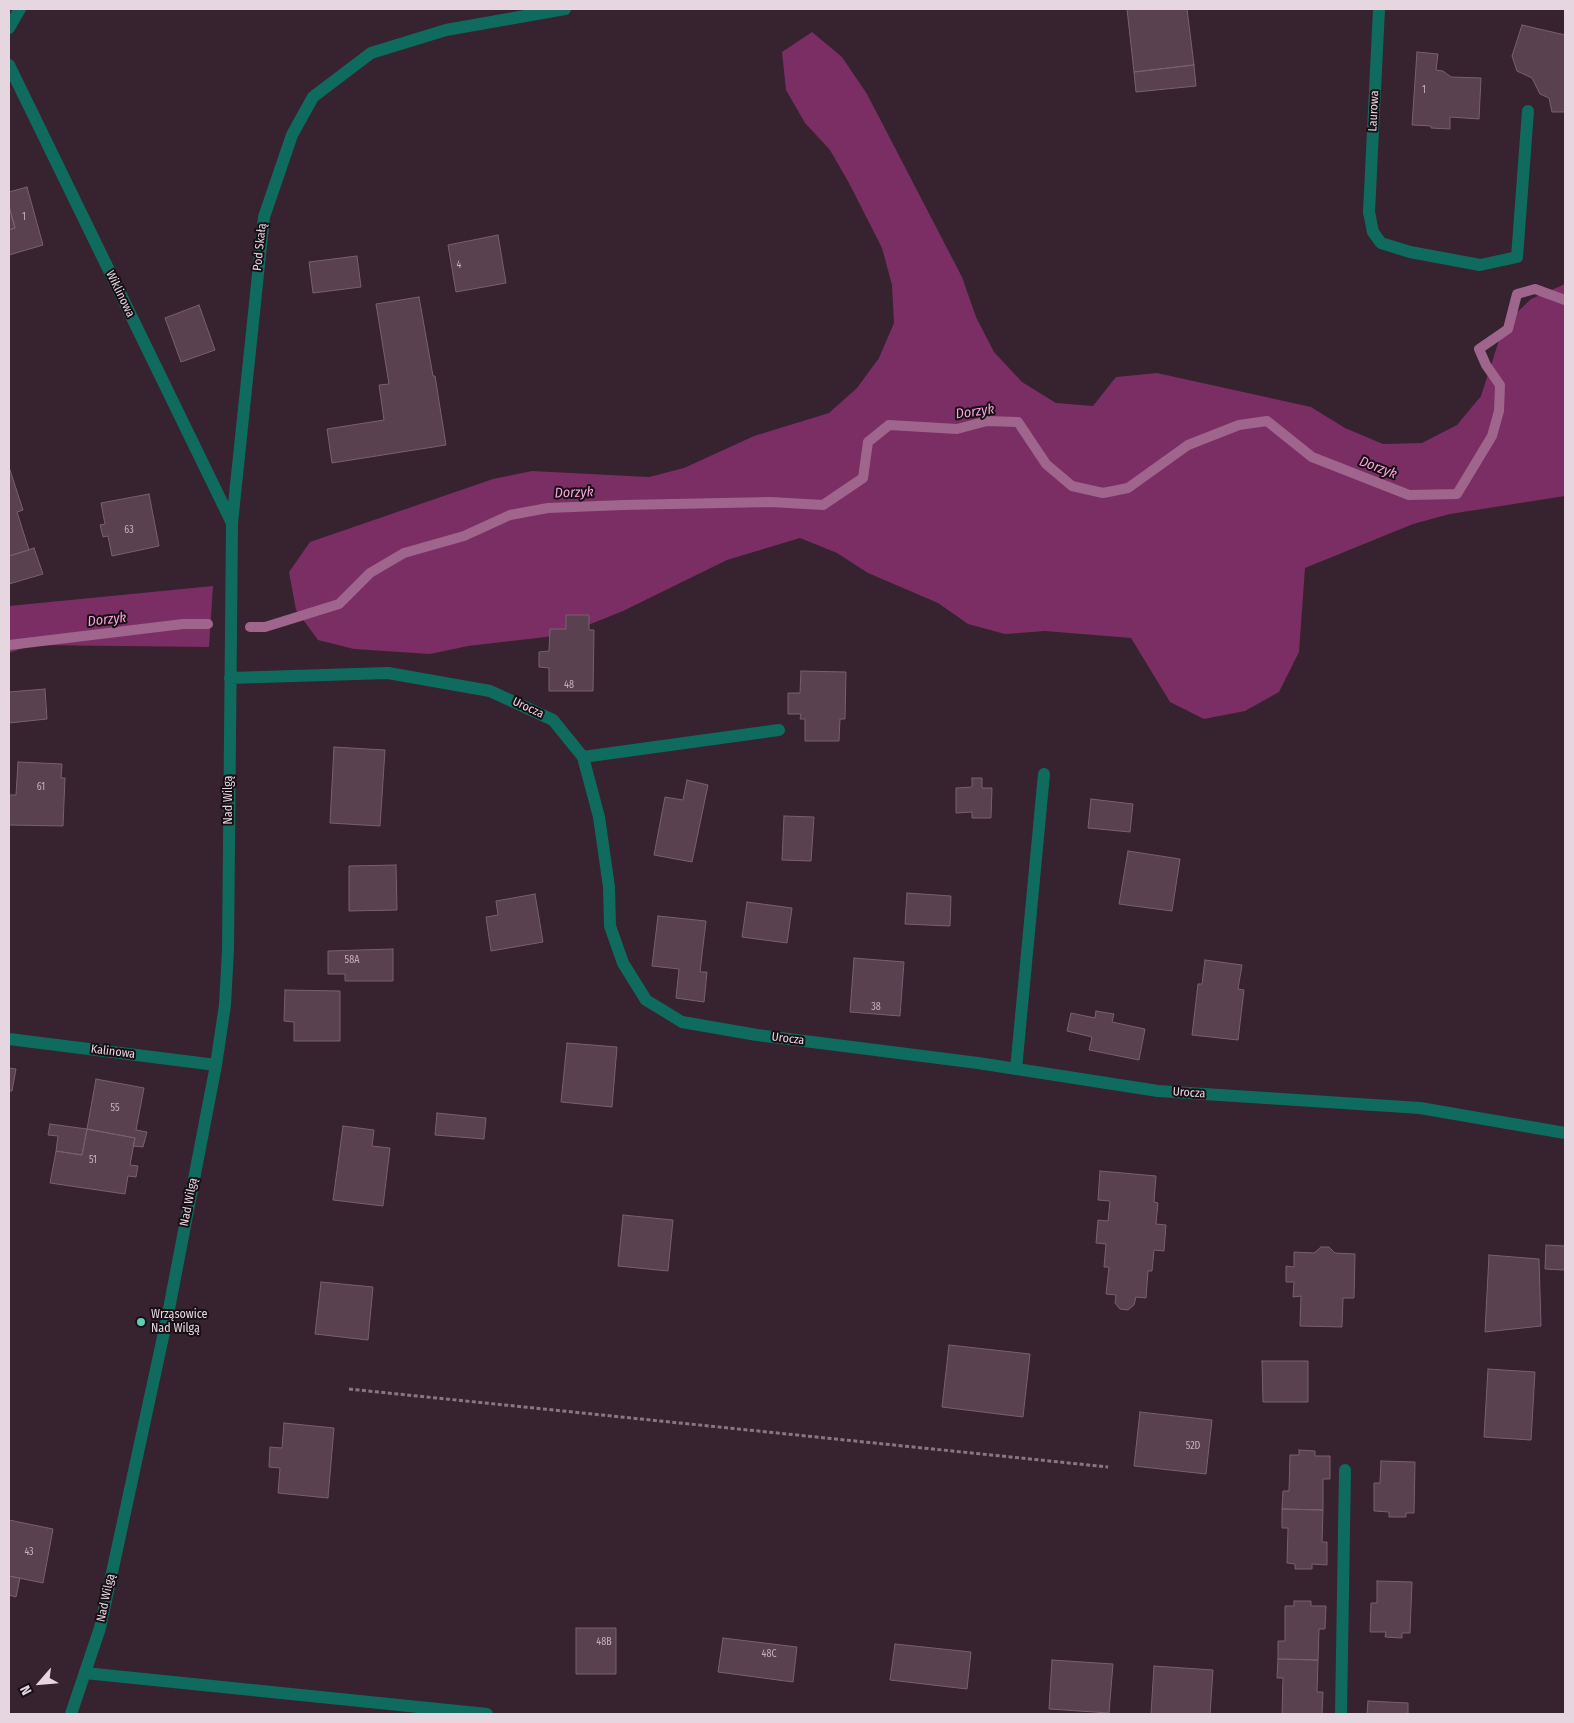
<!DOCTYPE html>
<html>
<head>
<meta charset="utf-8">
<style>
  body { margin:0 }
  #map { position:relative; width:1574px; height:1723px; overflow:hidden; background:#37222f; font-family:"Fira Sans Condensed",sans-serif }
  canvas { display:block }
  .frame { position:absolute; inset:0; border:10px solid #e5d6df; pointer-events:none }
  .north { position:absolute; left:15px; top:1658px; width:50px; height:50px; -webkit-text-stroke:4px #180f15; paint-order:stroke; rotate:243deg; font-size:14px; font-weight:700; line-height:20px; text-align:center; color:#e5d6df }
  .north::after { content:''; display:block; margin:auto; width:18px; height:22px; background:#e5d6df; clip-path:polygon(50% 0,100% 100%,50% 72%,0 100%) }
</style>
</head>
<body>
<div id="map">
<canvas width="1574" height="1723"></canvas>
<div class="frame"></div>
<div class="north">N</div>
</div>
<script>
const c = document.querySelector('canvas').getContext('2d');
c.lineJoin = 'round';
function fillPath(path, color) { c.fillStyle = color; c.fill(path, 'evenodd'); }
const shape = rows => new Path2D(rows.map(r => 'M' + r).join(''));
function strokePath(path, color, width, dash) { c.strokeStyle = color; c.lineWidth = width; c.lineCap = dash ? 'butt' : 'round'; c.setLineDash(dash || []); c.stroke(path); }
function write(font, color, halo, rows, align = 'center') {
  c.font = font + ' "Fira Sans Condensed",sans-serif'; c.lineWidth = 4; c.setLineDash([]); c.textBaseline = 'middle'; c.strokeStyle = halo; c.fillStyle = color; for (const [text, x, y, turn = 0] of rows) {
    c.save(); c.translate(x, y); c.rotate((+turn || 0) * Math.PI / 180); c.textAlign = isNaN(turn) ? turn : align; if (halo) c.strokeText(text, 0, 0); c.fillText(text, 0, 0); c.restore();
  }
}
const forest = shape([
  [812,32,842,57,867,94,962,277,976,317,994,352,1022,382,1056,403,1093,406,1116,377,1157,373,1311,407,1345,428,1383,444,1422,443,1457,425,1481,396,1504,325,1531,299,1565,284,1565,496,1450,514,1413,524,1305,568,1299,652,1279,692,1245,711,1204,719,1170,702,1131,638,1045,631,1005,634,968,624,938,603,868,573,837,553,800,538,727,560,623,611,583,627,546,637,468,646,430,654,354,649,318,640,296,610,289,572,310,542,493,479,532,471,649,477,684,468,754,436,829,413,857,388,879,358,894,323,892,285,882,248,849,183,830,150,805,123,786,90,782,52],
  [213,586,209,647,33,645,9,653,9,606]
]);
const stream = shape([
  [250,627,265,627,339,604,370,573,404,553,464,536,510,515,548,508,623,505,771,502,823,505,863,478,868,442,889,425,957,429,987,421,1018,422,1046,464,1072,486,1103,493,1128,488,1188,445,1239,425,1267,421,1312,457,1409,495,1457,494,1492,436,1499,411,1500,385,1486,365,1479,349,1508,329,1517,294,1535,289,1565,300],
  [9,645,183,624,208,624]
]);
const building = shape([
  [1127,9,1187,9,1194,65,1134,72,1127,9],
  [1522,25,1565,35,1565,112,1552,112,1549,98,1540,94,1532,78,1517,71,1512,56,1522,25],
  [1417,52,1438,54,1436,70,1443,71,1451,77,1481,78,1479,119,1450,117,1450,129,1431,128,1431,126,1412,125,1417,52],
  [1194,65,1196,86,1136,92,1134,72,1194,65],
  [27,187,43,245,9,255,9,230,15,228,9,206,9,192,27,187],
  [9,206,15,228,9,230,9,206],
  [498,235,506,283,456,292,448,245,498,235],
  [357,256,361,287,313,293,309,262,357,256],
  [419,297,433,376,435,376,446,445,332,463,327,429,384,420,379,385,389,384,376,304,419,297],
  [199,305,215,350,181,362,165,318,199,305],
  [9,467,23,510,17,512,29,550,9,556,9,467],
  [149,494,159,546,112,556,108,536,103,537,100,525,105,524,101,503,149,494],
  [34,548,43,574,9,584,9,556,34,548],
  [566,615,589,615,589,630,594,630,593,691,549,691,549,668,539,667,539,652,549,651,550,629,566,629,566,615],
  [801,671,846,672,845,719,840,719,839,741,805,741,805,719,800,719,801,714,788,714,788,693,800,693,801,671],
  [45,689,47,719,9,723,9,692,45,689],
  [334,747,385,750,380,826,330,823,334,747],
  [18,762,62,764,61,778,65,778,63,826,9,825,9,795,16,795,18,762],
  [972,778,982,778,982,788,992,788,991,818,972,818,972,812,956,813,956,788,972,787,972,778],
  [687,780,708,785,692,862,654,855,665,797,683,800,687,780],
  [1091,799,1133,804,1130,832,1088,828,1091,799],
  [784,816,814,817,811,861,782,860,784,816],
  [1128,851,1180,859,1172,911,1119,904,1128,851],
  [396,865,397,910,349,911,349,866,396,865],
  [907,893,951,896,950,926,905,924,907,893],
  [535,894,543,942,491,951,486,917,498,915,496,901,535,894],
  [747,902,792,908,787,943,742,937,747,902],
  [658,916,706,921,700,972,707,972,704,1002,676,998,679,969,652,966,658,916],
  [393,949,393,981,345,981,345,974,328,974,328,951,393,949],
  [854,958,904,962,900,1016,850,1012,854,958],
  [1205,960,1242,965,1238,989,1244,990,1238,1040,1192,1035,1198,984,1202,984,1205,960],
  [285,990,340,991,340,1041,294,1041,294,1022,284,1021,285,990],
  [1096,1011,1114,1014,1112,1022,1145,1029,1139,1060,1089,1050,1092,1037,1067,1031,1071,1013,1095,1018,1096,1011],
  [567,1043,617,1047,612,1107,561,1102,567,1043],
  [9,1068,16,1069,12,1091,9,1091,9,1068],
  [96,1079,144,1088,136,1130,147,1132,143,1147,133,1146,135,1138,87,1129,96,1079],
  [437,1113,486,1118,484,1139,435,1135,437,1113],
  [50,1124,87,1129,82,1155,56,1151,58,1136,48,1135,50,1124],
  [343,1126,374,1130,372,1146,390,1148,383,1206,333,1200,343,1126],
  [87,1129,135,1138,130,1165,138,1166,136,1177,128,1176,125,1194,50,1183,56,1151,82,1155,87,1129],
  [1100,1171,1156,1176,1154,1202,1158,1203,1156,1224,1166,1225,1164,1251,1154,1250,1152,1271,1148,1271,1146,1298,1136,1297,1134,1305,1128,1310,1120,1309,1115,1303,1116,1295,1106,1294,1109,1267,1104,1267,1106,1244,1096,1243,1098,1220,1108,1221,1110,1201,1098,1200,1100,1171],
  [623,1215,673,1220,668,1271,618,1266,623,1215],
  [1546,1245,1565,1246,1565,1270,1545,1269,1546,1245],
  [1321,1247,1329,1247,1335,1253,1355,1254,1354,1298,1343,1298,1342,1327,1300,1326,1301,1296,1293,1297,1294,1282,1286,1282,1286,1266,1294,1267,1294,1252,1314,1253,1321,1247],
  [1489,1255,1539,1259,1541,1326,1485,1332,1489,1255],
  [321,1282,373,1287,368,1340,315,1334,321,1282],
  [949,1345,1030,1354,1023,1417,942,1407,949,1345],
  [1262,1361,1308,1361,1308,1402,1263,1402,1262,1361],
  [1488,1369,1535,1372,1531,1440,1484,1437,1488,1369],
  [1140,1412,1212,1420,1206,1474,1134,1466,1140,1412],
  [284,1423,334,1428,328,1498,278,1493,280,1468,269,1467,270,1447,282,1448,284,1423],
  [1299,1450,1315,1451,1315,1456,1330,1456,1330,1479,1323,1479,1323,1510,1282,1509,1283,1491,1289,1491,1290,1455,1299,1455,1299,1450],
  [1381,1461,1415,1462,1414,1513,1406,1513,1406,1517,1389,1517,1389,1512,1374,1511,1374,1483,1380,1483,1381,1461],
  [1282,1509,1323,1510,1322,1542,1327,1542,1327,1565,1312,1564,1312,1569,1295,1569,1295,1564,1287,1563,1288,1528,1282,1528,1282,1509],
  [9,1520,53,1529,43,1583,9,1576,9,1520],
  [9,1576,20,1578,16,1597,9,1595,9,1576],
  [1377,1581,1412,1582,1410,1633,1402,1633,1402,1638,1385,1637,1386,1632,1370,1632,1371,1603,1377,1603,1377,1581],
  [1294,1601,1311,1601,1311,1606,1326,1606,1325,1629,1319,1629,1318,1660,1278,1659,1278,1641,1285,1641,1285,1606,1294,1606,1294,1601],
  [576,1628,616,1628,616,1674,576,1674,576,1628],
  [723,1638,797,1647,793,1682,718,1672,723,1638],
  [895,1644,971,1652,967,1689,890,1680,895,1644],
  [1278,1659,1318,1660,1317,1692,1323,1692,1322,1714,1282,1714,1283,1678,1277,1678,1278,1659],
  [1052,1660,1113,1664,1109,1713,1049,1709,1052,1660],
  [1154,1666,1213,1670,1210,1714,1151,1714,1154,1666],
  [1368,1701,1408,1703,1408,1714,1367,1714,1368,1701]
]);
const path = shape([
  [349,1389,1108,1467]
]);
const lane = shape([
  [1369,212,1373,232,1381,243,1410,252,1480,265,1517,257,1528,111],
  [583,757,779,730],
  [1016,1069,1044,774],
  [85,1673,487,1714],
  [1341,1714,1345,1470]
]);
const street = shape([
  [9,28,20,9],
  [9,65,232,523],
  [1369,212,1379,9],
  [230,678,388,673,490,691,553,720,583,757,599,817,609,887,610,926,623,963,646,1000,682,1022,757,1035,978,1063,1158,1091,1420,1108,1565,1133],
  [9,1039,216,1065],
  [71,1714,100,1628,168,1314,216,1065,225,1005,228,950,232,523,264,217,292,135,313,97,371,53,446,30,565,9]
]);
const markers = [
  [141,1322,5,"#5dceb8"]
];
const numberNames = [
  ["1",1424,90],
  ["1",24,217],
  ["4",459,265],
  ["63",129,530],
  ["48",569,685],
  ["61",41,787],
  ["58A",352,960],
  ["38",876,1007],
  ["55",115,1108],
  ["51",93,1160],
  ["52D",1193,1446],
  ["43",29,1552],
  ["48B",604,1642],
  ["48C",769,1654]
];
const streetNames = [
  ["Laurowa",1374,111,-87],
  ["Pod Skałą",260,247,-84],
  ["Wiklinowa",120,294,64],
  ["Urocza",528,708,25],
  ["Nad Wilgą",229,800,-90],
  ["Urocza",788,1039,7],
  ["Kalinowa",113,1052,7],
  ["Urocza",1189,1093,4],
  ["Nad Wilgą",189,1202,-79],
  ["Nad Wilgą",106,1598,-78]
];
const poiNames = [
  ["Wrząsowice",151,1315],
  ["Nad Wilgą",151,1329]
];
const waterNames = [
  ["Dorzyk",975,412,-8],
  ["Dorzyk",1378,468,21],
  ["Dorzyk",574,493,-2],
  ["Dorzyk",107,620,-6]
];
fillPath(forest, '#7a2e63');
strokePath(stream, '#9f658c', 10);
fillPath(building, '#594150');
strokePath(building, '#79606f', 1);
strokePath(path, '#887681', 3, [4, 2.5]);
strokePath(lane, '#0f6b5d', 12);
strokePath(street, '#0f6b5d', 12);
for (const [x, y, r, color] of markers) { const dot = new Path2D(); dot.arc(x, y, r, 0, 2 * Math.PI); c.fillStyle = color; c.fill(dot); strokePath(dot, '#180f15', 2); }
write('10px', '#c2b1bb', null, numberNames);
write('12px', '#e5d6df', '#180f15', streetNames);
write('12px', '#e5d6df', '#180f15', poiNames, 'left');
write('italic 14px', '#f8a2d9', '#180f15', waterNames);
</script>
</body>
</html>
